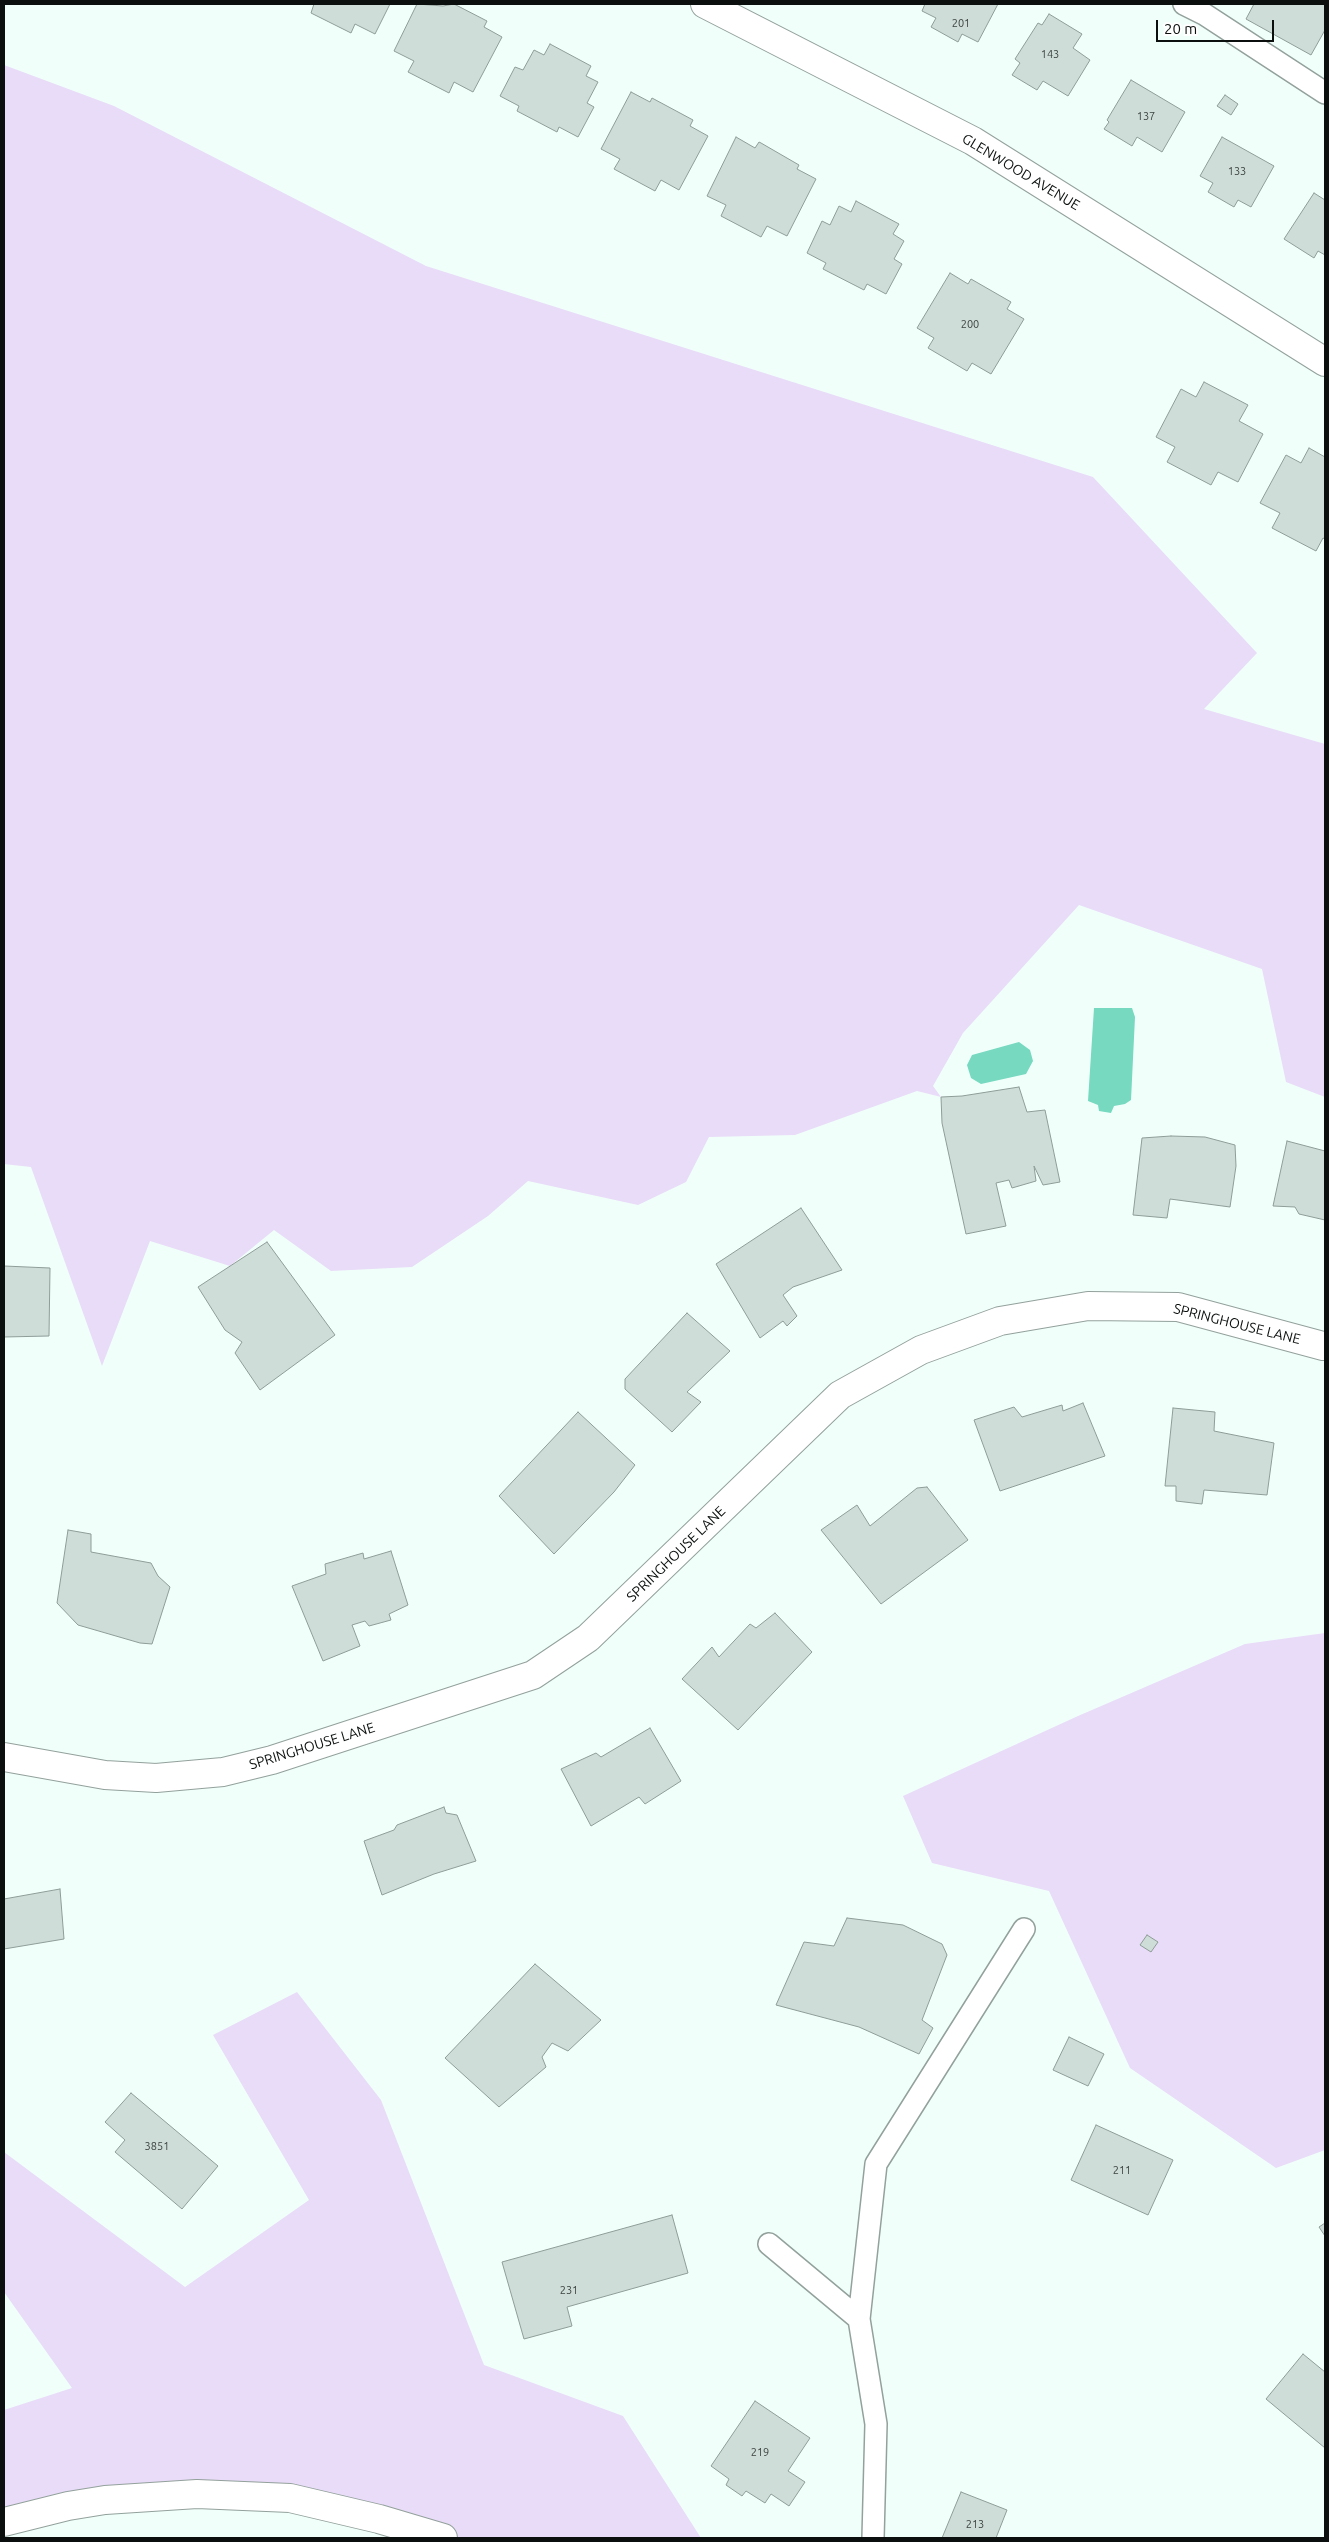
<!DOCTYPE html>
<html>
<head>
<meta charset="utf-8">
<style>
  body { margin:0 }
  #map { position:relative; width:1329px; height:2542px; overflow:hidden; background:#f0fffa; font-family:Ubuntu,sans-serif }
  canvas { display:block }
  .frame { position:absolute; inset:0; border:5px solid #0b100e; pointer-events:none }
  .scale { position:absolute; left:1156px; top:20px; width:118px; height:22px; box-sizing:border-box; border:2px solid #0b100e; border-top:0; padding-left:6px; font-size:15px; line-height:18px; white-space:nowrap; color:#0b100e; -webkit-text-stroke:4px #fff; paint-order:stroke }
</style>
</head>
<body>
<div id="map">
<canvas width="1329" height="2542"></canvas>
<div class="frame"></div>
<div class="scale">20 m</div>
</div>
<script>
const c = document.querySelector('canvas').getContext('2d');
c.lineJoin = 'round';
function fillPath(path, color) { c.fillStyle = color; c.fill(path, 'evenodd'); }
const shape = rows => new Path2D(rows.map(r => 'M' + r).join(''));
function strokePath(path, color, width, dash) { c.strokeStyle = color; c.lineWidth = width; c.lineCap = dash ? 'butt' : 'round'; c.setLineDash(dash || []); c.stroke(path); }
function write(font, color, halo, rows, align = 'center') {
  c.font = font + ' Ubuntu,sans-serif'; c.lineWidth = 5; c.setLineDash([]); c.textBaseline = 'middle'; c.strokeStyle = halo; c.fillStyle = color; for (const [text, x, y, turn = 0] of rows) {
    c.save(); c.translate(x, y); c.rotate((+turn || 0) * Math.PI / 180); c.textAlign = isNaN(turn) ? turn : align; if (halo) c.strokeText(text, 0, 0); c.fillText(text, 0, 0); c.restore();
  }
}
const green = shape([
  [4,65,114,106,426,266,1093,477,1257,653,1204,709,1325,744,1325,1097,1286,1082,1262,969,1079,905,963,1033,933,1086,941,1097,917,1091,795,1135,709,1137,686,1182,638,1205,528,1181,488,1216,412,1267,331,1271,274,1230,230,1266,150,1241,102,1366,31,1167,4,1164],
  [1325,1633,1325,2150,1276,2168,1130,2068,1049,1891,932,1863,903,1796,1078,1716,1245,1644],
  [297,1992,381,2100,484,2365,623,2416,701,2538,443,2538,290,2498,4,2522,4,2410,72,2388,4,2292,4,2152,185,2287,309,2200,213,2035]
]);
const water = shape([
  [1094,1008,1132,1008,1135,1017,1131,1100,1125,1104,1114,1106,1111,1113,1099,1111,1098,1105,1088,1101],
  [1019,1042,1030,1050,1033,1061,1026,1074,981,1084,971,1078,967,1065,972,1055]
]);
const building = shape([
  [314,4,390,4,375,34,355,24,351,33,311,13,314,4],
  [417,4,443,6,454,4,487,21,484,27,502,37,473,92,454,82,449,93,408,72,414,61,394,51,417,4],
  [925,4,998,4,978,42,962,34,958,42,931,27,936,18,922,11,925,4],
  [1254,4,1325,4,1325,30,1311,55,1246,19,1254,4],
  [1049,14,1082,34,1073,48,1090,60,1068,96,1043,81,1037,90,1012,75,1020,63,1015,59,1038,23,1042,25,1049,14],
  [550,44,591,66,586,76,598,82,587,103,594,107,578,137,559,127,557,132,517,111,519,106,500,96,515,67,523,70,534,50,544,55,550,44],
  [1131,80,1185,112,1162,152,1137,137,1132,146,1104,129,1109,122,1107,120,1131,80],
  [631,92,650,102,652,98,693,120,690,126,708,136,679,190,661,180,655,191,614,169,620,159,601,149,631,92],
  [1225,95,1238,104,1231,115,1217,106,1225,95],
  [736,137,755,148,759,142,761,143,799,165,797,169,816,179,787,236,767,226,761,237,721,216,726,205,707,196,736,137],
  [1222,137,1274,166,1251,207,1238,200,1234,207,1208,192,1213,183,1200,176,1222,137],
  [1314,193,1325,200,1325,255,1318,251,1314,258,1284,239,1314,193],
  [856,201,899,224,893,234,904,241,894,259,902,264,886,294,867,284,864,290,823,269,826,263,807,253,822,221,830,225,839,206,851,212,856,201],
  [950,273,968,284,971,279,1011,302,1007,309,1024,319,991,374,972,363,967,371,928,348,934,338,917,328,950,273],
  [1204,382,1248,405,1239,421,1263,434,1238,482,1218,472,1211,485,1167,462,1175,447,1156,437,1181,389,1196,397,1204,382],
  [1309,448,1325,457,1325,539,1323,538,1316,551,1272,528,1280,513,1260,503,1286,455,1301,463,1309,448],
  [1019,1087,1027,1112,1045,1110,1060,1182,1043,1185,1034,1166,1036,1181,1012,1188,1009,1180,996,1183,1006,1226,966,1234,942,1123,941,1097,962,1096,1019,1087],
  [1171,1136,1205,1137,1235,1145,1236,1166,1230,1207,1170,1199,1167,1218,1133,1215,1142,1138,1171,1136],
  [1287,1141,1325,1151,1325,1220,1299,1214,1295,1207,1273,1206,1287,1141],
  [801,1208,842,1270,793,1287,783,1295,797,1316,787,1326,783,1321,760,1338,716,1264,801,1208],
  [267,1242,335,1335,260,1390,235,1353,242,1342,225,1330,198,1287,267,1242],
  [4,1266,50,1268,49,1336,4,1337,4,1266],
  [687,1313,730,1351,687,1392,701,1402,672,1432,625,1389,625,1379,687,1313],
  [1083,1403,1105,1456,1000,1491,974,1420,1014,1407,1022,1417,1062,1405,1063,1411,1083,1403],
  [1173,1408,1215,1412,1214,1431,1274,1443,1267,1495,1204,1490,1202,1504,1176,1501,1176,1486,1165,1486,1173,1408],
  [578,1412,635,1465,614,1492,554,1554,499,1496,578,1412],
  [927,1487,968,1540,881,1604,821,1530,857,1505,870,1526,917,1488,927,1487],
  [68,1530,91,1534,91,1552,151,1563,158,1576,170,1587,152,1644,140,1643,78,1625,57,1603,68,1530],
  [391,1551,408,1605,389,1614,391,1620,369,1626,365,1621,352,1625,360,1646,323,1661,292,1586,326,1574,325,1564,363,1553,364,1559,391,1551],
  [775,1613,812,1652,738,1730,682,1679,712,1647,719,1657,750,1624,756,1628,775,1613],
  [650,1728,681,1781,645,1804,639,1797,591,1826,561,1769,596,1753,601,1757,650,1728],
  [444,1807,446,1813,457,1815,476,1861,434,1874,382,1895,364,1841,394,1830,397,1825,444,1807],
  [60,1889,64,1939,4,1949,4,1899,60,1889],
  [847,1918,903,1925,942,1944,947,1955,922,2020,933,2028,919,2054,859,2027,776,2005,804,1942,834,1946,847,1918],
  [1147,1935,1158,1942,1151,1952,1140,1945,1147,1935],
  [535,1964,601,2020,568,2051,552,2043,542,2057,546,2067,499,2107,445,2058,535,1964],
  [1069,2037,1104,2054,1088,2086,1053,2070,1069,2037],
  [131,2093,218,2166,182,2209,115,2152,125,2140,105,2122,131,2093],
  [1096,2125,1173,2160,1148,2215,1071,2180,1096,2125],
  [672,2215,688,2273,567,2307,572,2326,524,2339,502,2262,672,2215],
  [1325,2223,1325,2236,1319,2227,1325,2223],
  [1303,2354,1325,2372,1325,2448,1266,2399,1303,2354],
  [755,2401,810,2438,788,2471,805,2482,789,2506,771,2494,765,2503,746,2491,742,2496,726,2485,729,2479,711,2466,755,2401],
  [961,2492,1007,2510,996,2538,942,2538,961,2492]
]);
const lane = shape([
  [1184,4,1204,14,1325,93],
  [769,2244,859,2319,876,2424,873,2538],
  [859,2319,876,2164,1024,1929]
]);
const street = shape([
  [705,4,973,141,1325,362],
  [4,1757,105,1775,156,1778,223,1772,272,1760,533,1675,588,1638,840,1395,921,1350,1000,1321,1088,1306,1178,1307,1323,1346]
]);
const secondary = shape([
  [4,2522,68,2506,105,2500,197,2494,290,2498,379,2519,443,2538]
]);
const numberNames = [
  ["201",961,23],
  ["143",1050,54],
  ["137",1146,116],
  ["133",1237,171],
  ["200",970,324],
  ["3851",157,2146],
  ["211",1122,2170],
  ["231",569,2290],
  ["219",760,2452],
  ["213",975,2524]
];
const streetNames = [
  ["GLENWOOD AVENUE",1021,172,31],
  ["SPRINGHOUSE LANE",1237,1324,14],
  ["SPRINGHOUSE LANE",676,1554,-44],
  ["SPRINGHOUSE LANE",312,1746,-17]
];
fillPath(green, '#e9dcf8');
fillPath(water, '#76d9c0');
fillPath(building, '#ceddd8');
strokePath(building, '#8f9d99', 1);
strokePath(lane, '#93a19c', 24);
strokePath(street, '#93a19c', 30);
strokePath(secondary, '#93a19c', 30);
strokePath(lane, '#fff', 21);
strokePath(street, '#fff', 28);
strokePath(secondary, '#fff', 28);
write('11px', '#3c4340', null, numberNames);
write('14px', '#0b100e', '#fff', streetNames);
</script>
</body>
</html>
